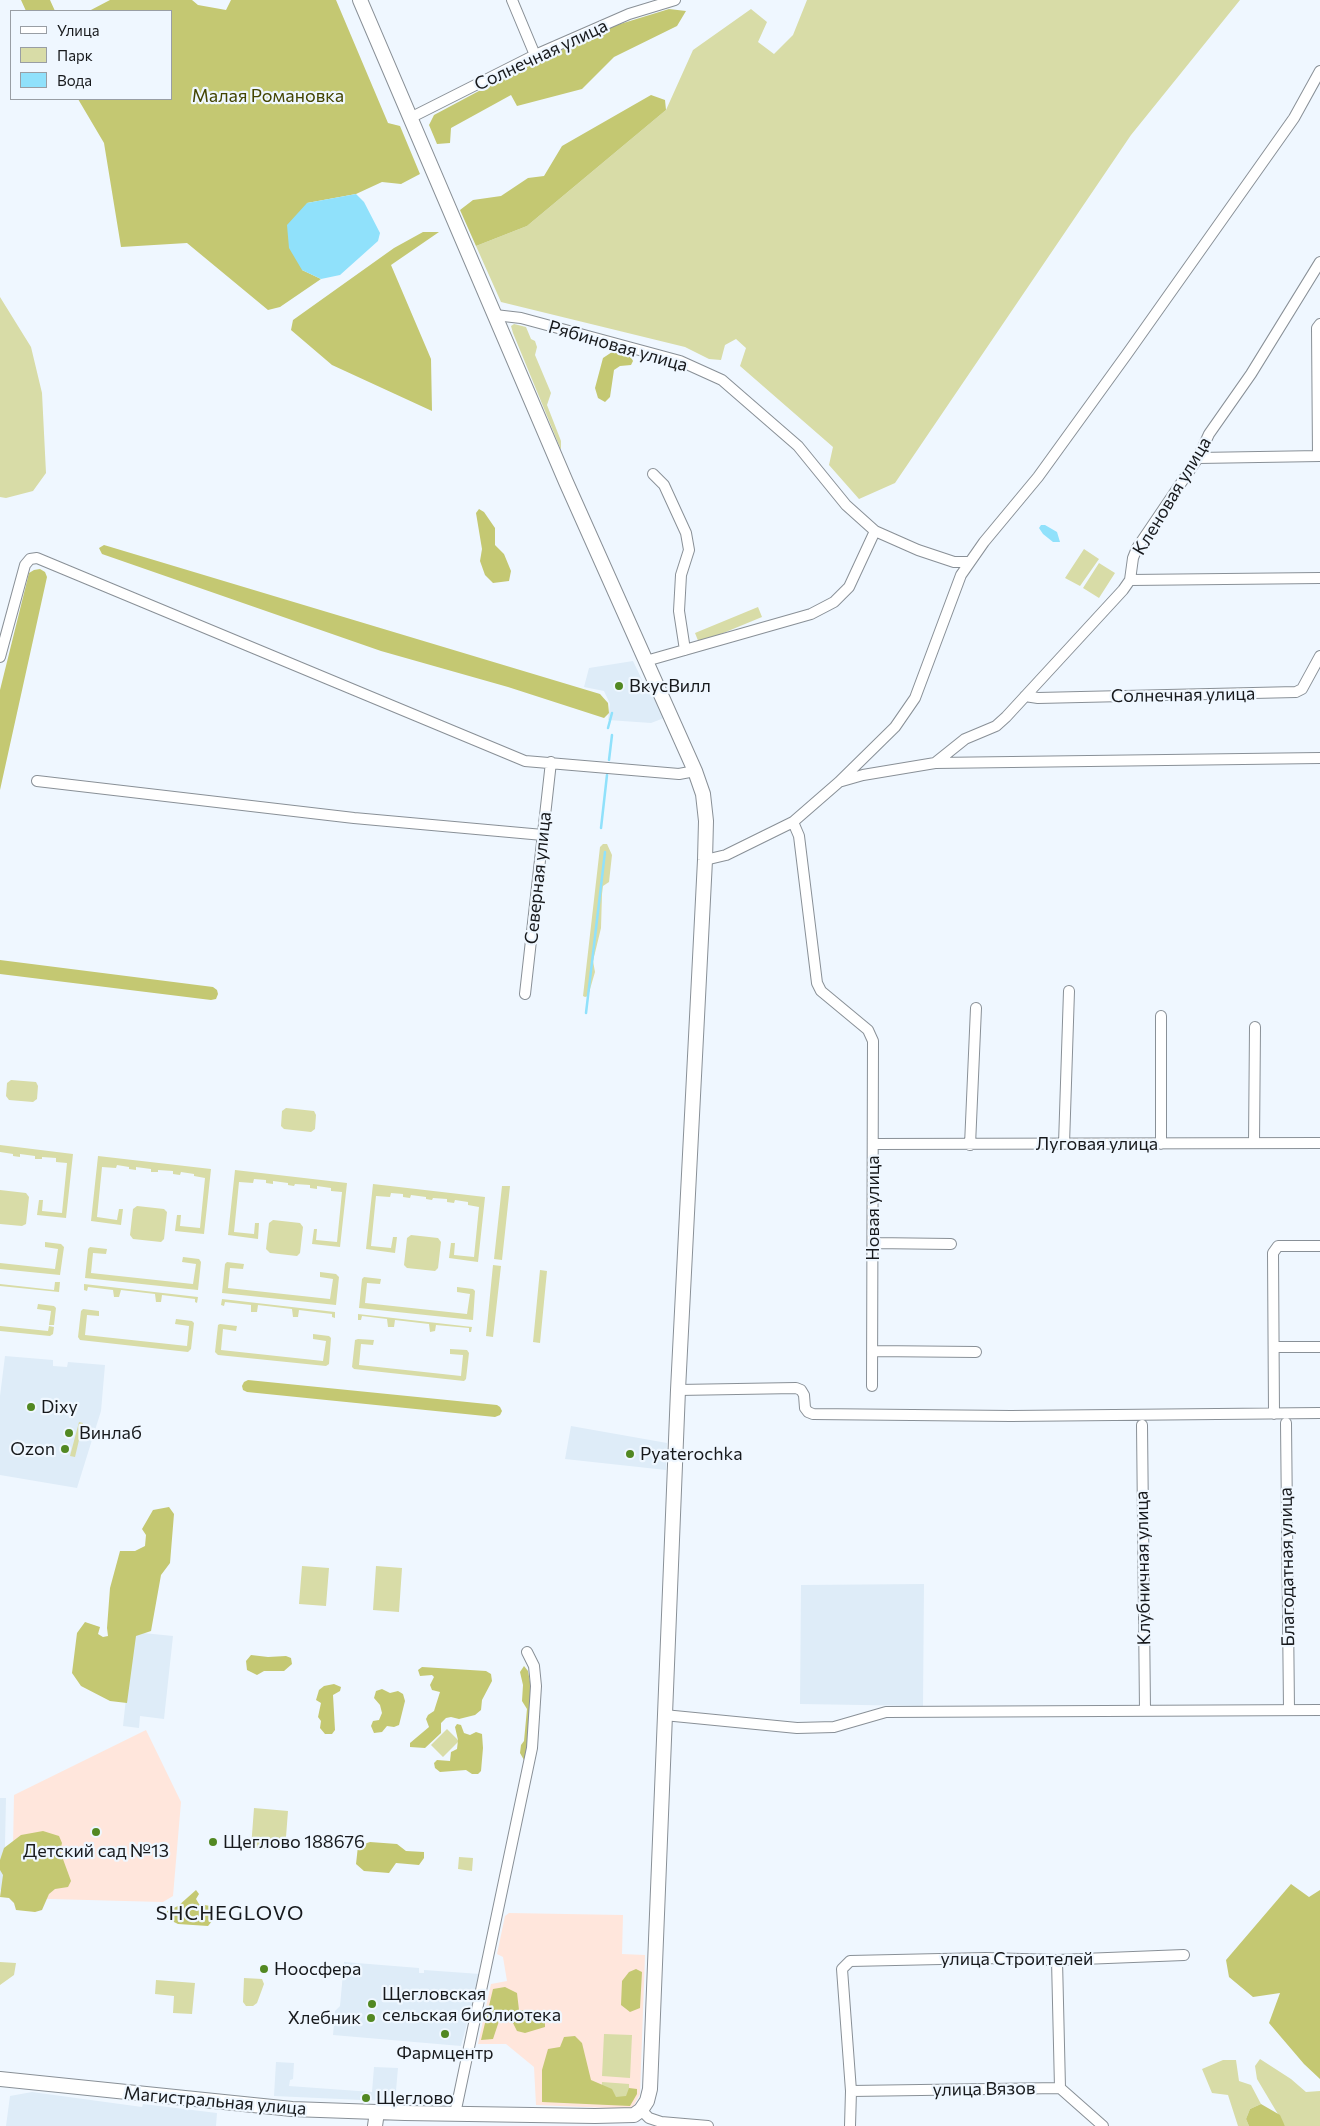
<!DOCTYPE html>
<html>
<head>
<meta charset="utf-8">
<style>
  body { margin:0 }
  #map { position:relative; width:1320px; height:2126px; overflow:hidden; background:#eff7ff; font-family:Commissioner,sans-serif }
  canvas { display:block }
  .legend { position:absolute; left:10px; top:10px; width:162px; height:90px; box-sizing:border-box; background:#eff7ff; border:1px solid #999ea4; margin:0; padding:6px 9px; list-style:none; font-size:15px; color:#17191c }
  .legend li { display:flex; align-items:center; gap:10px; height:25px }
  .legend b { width:25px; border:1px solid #999ea4 }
</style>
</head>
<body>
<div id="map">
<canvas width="1320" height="2126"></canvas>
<ul class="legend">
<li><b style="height:6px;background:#fff"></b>Улица</li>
<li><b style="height:14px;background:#d8dca7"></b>Парк</li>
<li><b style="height:14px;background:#90e1fb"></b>Вода</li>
</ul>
</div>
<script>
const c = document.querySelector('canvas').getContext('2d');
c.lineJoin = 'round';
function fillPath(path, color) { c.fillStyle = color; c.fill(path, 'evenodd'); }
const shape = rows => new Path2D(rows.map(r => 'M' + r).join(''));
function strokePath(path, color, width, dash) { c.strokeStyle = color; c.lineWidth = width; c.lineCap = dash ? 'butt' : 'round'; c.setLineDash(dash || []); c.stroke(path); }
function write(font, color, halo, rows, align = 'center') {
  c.font = font + ' Commissioner,sans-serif'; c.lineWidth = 4.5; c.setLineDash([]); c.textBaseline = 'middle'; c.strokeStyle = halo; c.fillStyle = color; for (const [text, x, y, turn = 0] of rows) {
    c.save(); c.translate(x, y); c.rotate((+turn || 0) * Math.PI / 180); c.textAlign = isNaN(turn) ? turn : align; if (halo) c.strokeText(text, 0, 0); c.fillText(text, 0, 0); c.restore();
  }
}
const built = shape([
  [633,661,645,686,649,685,664,718,651,723,608,720,610,704,604,691,584,687,589,668],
  [5,1356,53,1360,53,1366,67,1367,68,1362,105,1365,101,1411,77,1488,0,1475,0,1396],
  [571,1426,667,1443,666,1470,565,1459],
  [924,1584,923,1706,800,1704,801,1585],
  [133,1632,173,1636,164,1719,140,1716,139,1728,123,1726],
  [0,1798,6,1798,4,1890,0,1890],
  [344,1962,419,1968,419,1973,424,1973,424,1970,480,1974,461,2046,333,2035,335,2011,340,2006],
  [276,2062,294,2063,293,2079,290,2080,289,2086,372,2092,374,2067,398,2068,395,2102,371,2100,371,2094,363,2094,362,2100,274,2096],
  [32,2092,142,2107,143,2104,217,2113,216,2126,6,2126,10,2096]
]);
const education = shape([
  [146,1730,181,1802,173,1896,163,1902,12,1898,14,1795],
  [509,1913,623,1915,622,1954,645,1955,640,2094,632,2109,536,2105,534,2067,506,2044,478,2044,491,1984,507,1981,503,1957,497,1954,505,1916]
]);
const green = shape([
  [807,0,1240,0,1131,135,895,483,859,499,829,465,833,447,740,366,746,348,736,339,725,345,721,360,709,359,685,347,501,302,476,246,527,226,666,110,693,50,751,9,767,22,758,42,774,54,793,35],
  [0,297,31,347,42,393,46,473,33,491,6,498,0,497],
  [514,324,526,327,531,339,535,341,537,347,535,355,551,393,547,405,561,441,561,450,513,333,511,326],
  [1084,549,1099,559,1080,586,1065,578],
  [1099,563,1115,573,1099,598,1083,588],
  [758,607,762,617,699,643,695,633],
  [603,844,607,844,612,855,609,882,603,886,602,894,601,928,593,961,595,972,588,996,585,997,583,996,600,847],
  [11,1080,36,1082,38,1086,37,1099,33,1102,9,1100,6,1096,7,1083],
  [286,1108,314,1111,316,1115,315,1129,311,1132,284,1129,281,1126,282,1111],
  [0,1145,73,1154,66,1218,37,1215,39,1200,43,1200,42,1211,62,1213,67,1163,56,1162,56,1158,42,1157,42,1159,35,1159,35,1156,20,1154,20,1157,13,1156,13,1154,0,1152],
  [98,1156,211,1169,204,1234,175,1231,177,1215,181,1215,180,1226,200,1228,205,1178,194,1176,194,1174,181,1172,180,1175,173,1174,173,1171,158,1170,158,1172,151,1172,151,1169,136,1167,136,1170,129,1169,129,1167,117,1165,116,1168,102,1167,97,1217,117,1220,119,1209,123,1209,121,1225,91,1221],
  [235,1170,347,1183,340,1247,312,1244,314,1229,317,1229,316,1240,337,1242,342,1192,331,1191,331,1188,317,1186,317,1189,310,1188,310,1185,295,1184,294,1186,288,1185,288,1183,273,1181,273,1184,266,1183,266,1180,254,1179,253,1183,239,1182,234,1232,254,1234,255,1223,259,1223,258,1239,228,1235],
  [373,1184,485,1197,478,1262,449,1258,451,1243,455,1243,454,1255,474,1257,479,1207,468,1205,468,1202,455,1200,454,1203,447,1202,447,1199,433,1198,432,1200,426,1199,426,1197,411,1195,410,1198,403,1197,403,1194,391,1193,390,1197,376,1196,371,1246,391,1248,393,1237,397,1237,395,1253,366,1249],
  [502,1186,510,1186,502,1260,494,1259],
  [0,1190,26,1193,29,1197,26,1224,22,1226,0,1224],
  [137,1206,164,1209,167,1212,164,1239,161,1242,133,1239,130,1235,133,1209],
  [273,1220,300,1223,303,1227,300,1253,297,1256,270,1253,266,1249,269,1223],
  [411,1235,438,1238,441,1242,438,1268,435,1271,407,1268,404,1265,407,1238],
  [45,1242,61,1244,64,1247,60,1275,0,1269,0,1263,55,1269,58,1249,45,1247],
  [90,1247,107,1249,106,1254,93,1253,91,1273,193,1284,196,1264,182,1262,183,1257,199,1259,201,1262,198,1290,85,1278,88,1249],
  [227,1262,244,1264,243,1269,230,1268,228,1288,330,1299,333,1279,320,1277,320,1272,336,1274,339,1277,336,1305,222,1293,225,1264],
  [493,1265,501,1266,493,1337,486,1336],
  [540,1270,547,1271,540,1343,533,1342],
  [364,1277,381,1279,380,1284,367,1283,365,1303,467,1314,470,1294,457,1292,457,1287,473,1289,475,1291,473,1320,359,1308,362,1279],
  [55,1282,60,1282,59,1292,0,1286,0,1284,54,1290],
  [84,1284,198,1297,197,1303,195,1302,195,1299,162,1295,161,1302,156,1302,155,1294,121,1290,119,1297,114,1297,113,1290,88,1287,87,1291,84,1290],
  [222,1299,335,1312,335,1318,332,1317,332,1314,299,1310,298,1317,293,1317,292,1309,258,1305,257,1312,251,1312,251,1305,225,1302,224,1306,221,1305],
  [38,1304,54,1306,56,1308,54,1325,49,1325,51,1311,37,1309],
  [83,1309,99,1311,99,1316,87,1315,85,1335,187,1346,189,1326,175,1324,176,1319,192,1321,194,1323,191,1349,188,1352,80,1340,78,1337,81,1311],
  [358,1314,472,1327,471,1332,469,1332,469,1328,436,1325,435,1331,430,1332,429,1324,395,1320,394,1327,388,1327,387,1319,362,1316,361,1320,358,1320],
  [220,1324,237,1326,236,1331,223,1329,221,1350,323,1361,326,1341,313,1339,313,1334,329,1336,331,1338,329,1364,326,1366,218,1355,215,1352,218,1325],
  [0,1326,48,1331,49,1326,54,1327,53,1334,50,1336,0,1331],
  [358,1339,374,1340,373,1345,361,1344,359,1365,461,1376,463,1355,450,1354,450,1349,467,1350,469,1353,466,1379,464,1381,354,1369,352,1367,355,1340],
  [79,1422,83,1423,75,1457,70,1456],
  [302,1566,329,1568,326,1606,299,1604],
  [376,1566,402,1568,399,1612,373,1610],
  [447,1729,459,1741,443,1757,431,1745],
  [254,1808,288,1811,285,1850,251,1848],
  [459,1857,473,1858,472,1871,458,1869],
  [0,1962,16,1963,14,1975,0,1985],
  [244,1978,262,1979,264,1984,257,2003,253,2006,246,2006,243,2002],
  [156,1980,195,1983,192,2014,173,2013,174,1996,155,1994],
  [604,2034,632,2035,630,2078,602,2076],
  [1260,2059,1291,2079,1306,2092,1320,2091,1320,2126,1285,2126,1257,2079,1255,2066],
  [1223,2060,1236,2060,1239,2081,1251,2085,1261,2104,1250,2109,1246,2119,1249,2126,1238,2126,1228,2095,1212,2093,1202,2069],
  [602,2082,629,2084,629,2101,601,2099]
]);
const forest = shape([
  [21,0,50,0,55,11,26,11],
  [110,0,192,0,198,5,226,10,231,0,336,0,388,123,400,126,420,174,401,184,382,182,356,194,307,203,302,270,321,279,280,307,268,310,187,243,121,247,104,143,78,99,171,99,171,11,89,11],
  [669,9,686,11,677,26,614,57,582,89,517,106,511,95,451,128,450,143,437,144,429,125,434,115,535,61,617,25],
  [651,95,665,100,666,110,527,226,476,246,460,210,473,200,501,196,528,178,544,176,562,146],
  [423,232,439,232,391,265,431,359,432,411,332,365,291,330,293,320,394,248],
  [612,352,630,355,633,361,631,365,620,366,614,370,610,397,605,402,598,398,595,388,603,358],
  [479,509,484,512,495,528,495,545,504,554,511,571,509,581,493,583,485,575,480,561,482,549,476,513],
  [104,545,600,694,608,703,609,713,604,718,508,687,381,651,102,554,99,548],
  [40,569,45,572,47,577,0,790,0,690,29,573,34,570],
  [0,960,213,987,217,990,218,994,216,999,211,1000,0,974],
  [248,1380,497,1405,500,1407,502,1411,500,1415,495,1417,247,1392,243,1390,242,1386,244,1382],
  [169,1507,174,1514,170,1563,161,1575,151,1631,136,1636,127,1703,110,1701,81,1686,72,1673,77,1633,85,1622,100,1627,98,1634,103,1637,108,1636,107,1628,110,1588,120,1551,135,1551,145,1546,146,1535,142,1529,153,1510],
  [251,1655,268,1657,286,1656,291,1658,292,1664,284,1671,264,1671,257,1675,247,1670,246,1661],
  [524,1666,528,1671,531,1687,528,1749,524,1760,520,1753,521,1745,524,1741,527,1709,522,1701,523,1685,520,1672],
  [422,1667,486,1671,491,1674,492,1681,482,1700,481,1710,475,1715,459,1719,451,1717,446,1718,441,1723,441,1733,425,1748,410,1747,410,1743,429,1727,426,1719,428,1715,434,1711,440,1692,432,1690,430,1685,434,1677,432,1675,420,1676,418,1670],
  [334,1684,341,1687,340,1691,333,1695,335,1730,332,1734,325,1734,320,1728,321,1721,318,1717,321,1703,316,1700,319,1690,324,1686],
  [382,1689,390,1693,398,1691,403,1694,405,1701,399,1725,394,1727,387,1726,382,1732,374,1733,371,1726,373,1721,379,1720,382,1713,380,1705,374,1698,376,1691],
  [457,1724,461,1725,464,1733,470,1735,476,1732,482,1734,483,1748,481,1771,478,1774,472,1774,466,1770,440,1772,435,1768,434,1763,437,1760,450,1761,451,1752,457,1749,458,1740,455,1727],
  [43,1831,59,1836,62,1843,60,1851,71,1881,68,1887,55,1889,49,1894,42,1910,35,1912,16,1910,14,1903,9,1898,0,1897,3,1875,0,1870,0,1860,4,1848,21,1835],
  [370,1842,397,1844,406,1851,424,1852,424,1858,419,1865,396,1863,389,1873,364,1871,356,1864,358,1846],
  [1291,1884,1309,1897,1320,1890,1320,2079,1304,2064,1269,2023,1280,1993,1253,1997,1229,1977,1226,1960],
  [196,1890,199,1894,196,1899,199,1904,210,1906,213,1920,208,1926,178,1924,168,1919,167,1911,178,1906],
  [636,1969,642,1972,640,2008,630,2012,621,2005,622,1981,629,1972],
  [505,1987,517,1993,519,2010,534,2010,545,2016,545,2027,525,2033,517,2031,512,2021,499,2021,493,2039,481,2040,493,1989],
  [575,2036,582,2043,591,2080,612,2089,616,2097,626,2096,629,2088,637,2089,637,2094,630,2106,542,2102,542,2070,548,2049,560,2047,564,2037],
  [1261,2104,1280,2115,1285,2126,1249,2126,1246,2119,1250,2109]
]);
const water = shape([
  [356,194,364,202,380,233,378,241,340,275,321,279,302,270,289,248,287,225,307,203],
  [1041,525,1045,525,1057,532,1060,542,1053,542,1043,534,1039,528]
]);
const stream = shape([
  [608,728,612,713],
  [609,760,612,735],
  [601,828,607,775],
  [586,1013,605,852]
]);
const street = shape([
  [512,0,535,55],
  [410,118,535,55,629,14,675,0],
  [495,315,521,318,680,361,722,380,798,446,846,505,875,531,918,550,954,562,969,562],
  [1318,456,1317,328,1320,324],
  [1198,458,1320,456],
  [653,474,664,485,686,533,689,550,681,575,679,611,685,650],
  [1130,580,1320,578],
  [0,657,25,565,30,559,37,558,525,761,679,774,695,771],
  [646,661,811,614,834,602,849,587,875,531],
  [1025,696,1038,698,1296,692,1302,689,1320,656],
  [935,763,965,739,996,726,1006,717,1123,590,1130,580,1133,558,1137,548,1198,458,1209,434,1251,374,1320,262],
  [37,781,354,818,543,835],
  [842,781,863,775,935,763,1320,758],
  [793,822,799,836,817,983,821,991,868,1030,873,1041,872,1386],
  [705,860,726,855,793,822,839,782,895,727,915,698,961,575,984,542,1038,477,1127,354,1294,118,1320,71],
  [525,994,551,762],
  [1254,1143,1255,1027],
  [873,1144,1320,1143],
  [1064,1144,1069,991],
  [1161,1144,1161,1016],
  [970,1145,976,1008],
  [873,1243,951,1244],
  [1274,1347,1320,1347],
  [872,1351,976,1352],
  [678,1390,796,1388,801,1390,804,1395,805,1408,808,1412,813,1414,1011,1416,1320,1413],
  [1274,1414,1273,1253,1278,1246,1320,1246],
  [1286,1423,1289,1710],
  [1142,1425,1145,1710],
  [664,1715,797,1728,834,1727,886,1712,1320,1710],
  [1057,1960,1060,2088],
  [851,2091,1060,2088,1103,2126],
  [641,2110,649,2118,661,2122,708,2126],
  [455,2114,532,1748,536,1686,534,1666,527,1652],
  [850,2126,851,2091,842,1969,850,1961,986,1958,1057,1960,1184,1955]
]);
const secondary = shape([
  [0,2079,292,2109,405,2113,595,2116,634,2115,641,2110,647,2101,650,2089,678,1390,705,860,706,821,703,794,695,771,566,482,360,0],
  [375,2126,377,2112]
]);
const markers = [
  [619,686,5,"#528822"],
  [31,1407,5,"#528822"],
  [69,1433,5,"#528822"],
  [65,1449,5,"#528822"],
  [630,1454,5,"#528822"],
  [96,1832,5,"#528822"],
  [213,1842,5,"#528822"],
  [264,1969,5,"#528822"],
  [372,2004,5,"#528822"],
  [371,2018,5,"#528822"],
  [445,2034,5,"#528822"],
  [366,2098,5,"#528822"]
];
const streetNames = [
  ["Солнечная улица",541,55,-25],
  ["Рябиновая улица",618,346,16],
  ["Кленовая улица",1172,496,-59],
  ["Солнечная улица",1183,695,-1],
  ["Северная улица",538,878,-84],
  ["Луговая улица",1097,1144],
  ["Новая улица",873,1208,-90],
  ["Благодатная улица",1287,1567,-91],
  ["Клубничная улица",1143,1568,-91],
  ["улица Строителей",1017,1959],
  ["улица Вязов",984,2089,-1],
  ["Магистральная улица",215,2101,5]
];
const parkNames = [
  ["Малая Романовка",268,96]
];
const poiNames = [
  ["ВкусВилл",629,686],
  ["Dixy",41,1407],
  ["Винлаб",79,1433],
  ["Ozon",55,1449,"right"],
  ["Pyaterochka",640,1454],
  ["Щеглово 188676",223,1842],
  ["Детский сад №13",96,1851,"center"],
  ["Ноосфера",274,1969],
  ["Щегловская",382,1994],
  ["сельская библиотека",382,2015],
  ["Хлебник",361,2018,"right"],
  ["Фармцентр",445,2053,"center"],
  ["Щеглово",376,2098]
];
const quarterNames = [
  ["SHCHEGLOVO",230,1913]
];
fillPath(built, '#deecf8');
fillPath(education, '#ffe6dc');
fillPath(green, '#d8dca7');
fillPath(forest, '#c4c872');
fillPath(water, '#90e1fb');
strokePath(stream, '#90e1fb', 2.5);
strokePath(street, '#899097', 12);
strokePath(secondary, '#899097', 16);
strokePath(street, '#fff', 10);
strokePath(secondary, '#fff', 14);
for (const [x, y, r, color] of markers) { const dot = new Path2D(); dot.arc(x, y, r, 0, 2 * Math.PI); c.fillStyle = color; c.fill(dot); strokePath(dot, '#eff7ff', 2); }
write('18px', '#17191c', '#eff7ff', streetNames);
write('18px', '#434400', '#eff7ff', parkNames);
write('18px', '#17191c', '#eff7ff', poiNames, 'left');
c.letterSpacing = '1px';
write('20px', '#17191c', '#eff7ff', quarterNames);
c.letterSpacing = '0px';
</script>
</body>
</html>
